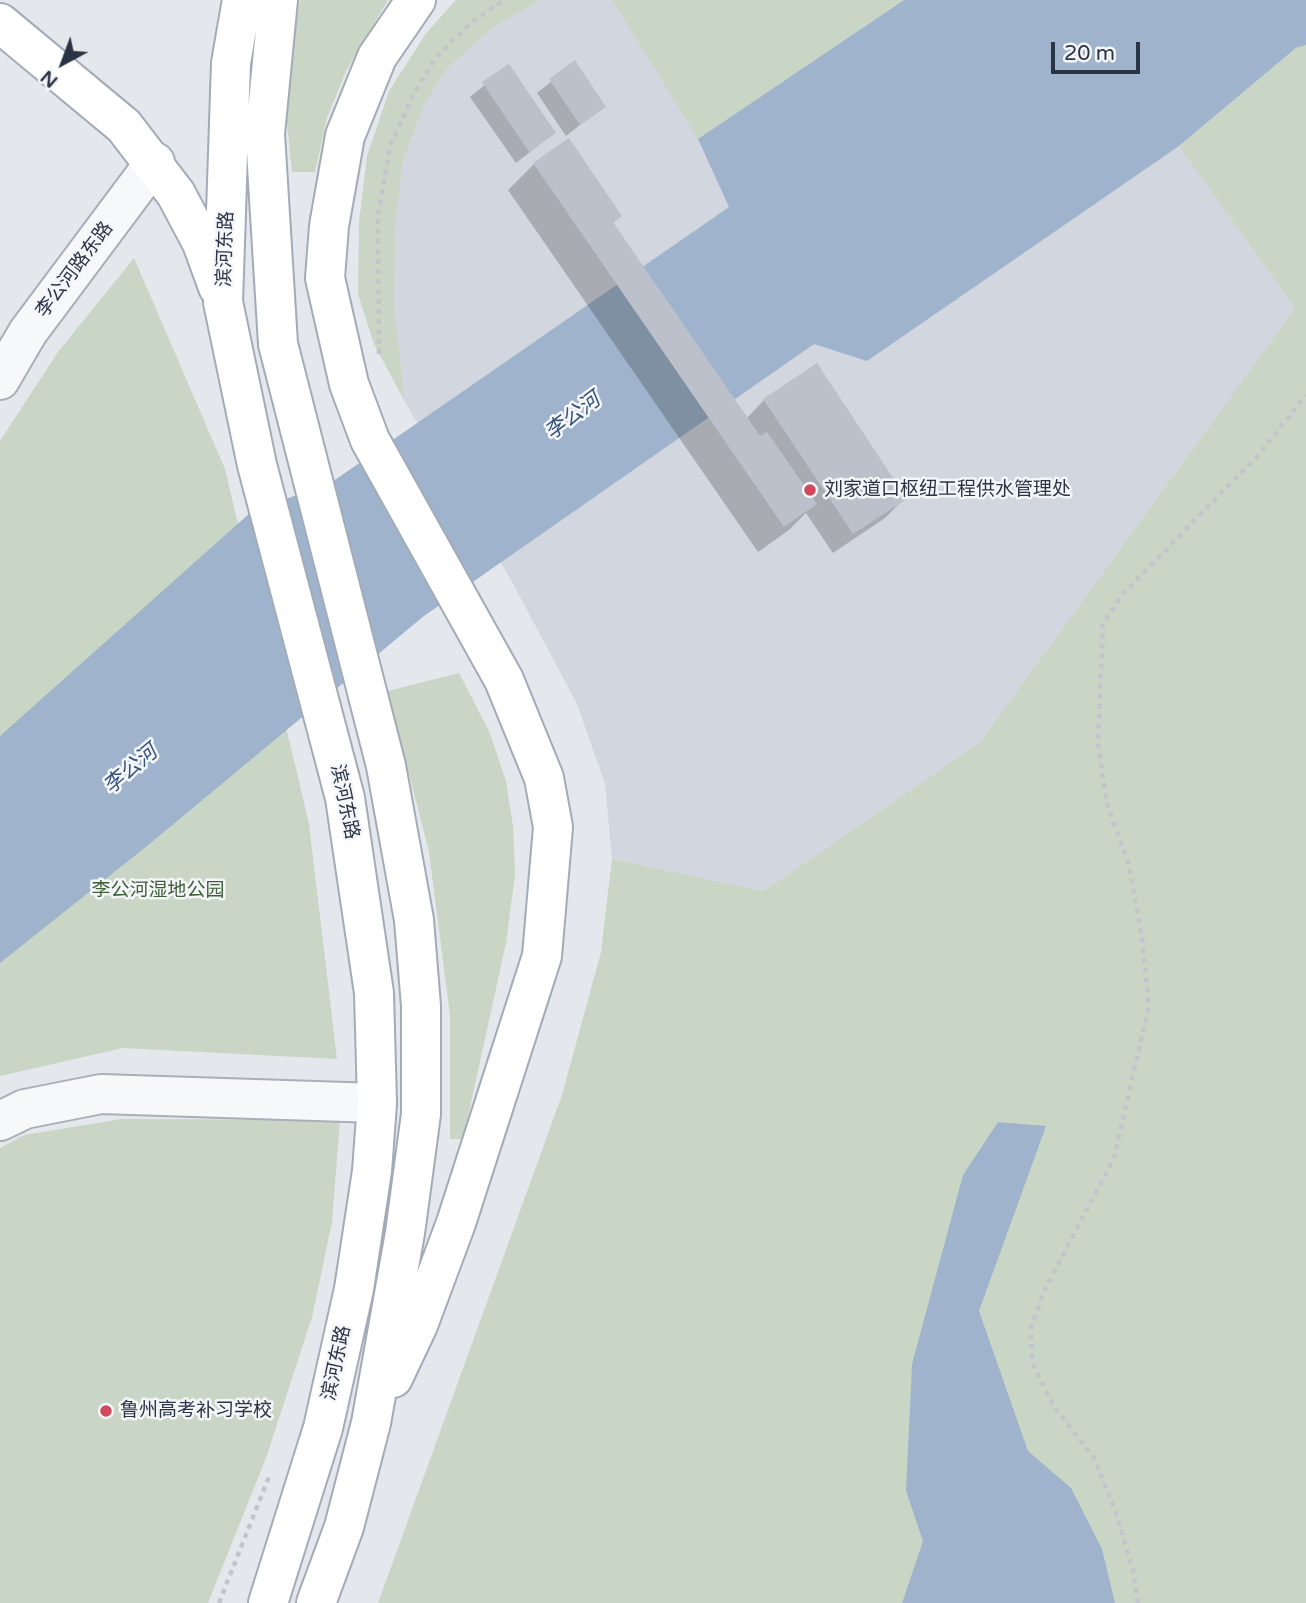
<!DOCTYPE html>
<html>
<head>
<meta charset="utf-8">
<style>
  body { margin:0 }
  #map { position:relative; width:1306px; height:1603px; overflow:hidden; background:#e4e7ec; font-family:"Varela Round",sans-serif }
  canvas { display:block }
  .north { position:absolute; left:28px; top:28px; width:70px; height:70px; -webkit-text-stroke:5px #f4f6f9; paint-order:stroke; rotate:221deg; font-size:19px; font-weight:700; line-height:28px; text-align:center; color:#2b3445 }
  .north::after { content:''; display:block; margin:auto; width:24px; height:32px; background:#2b3445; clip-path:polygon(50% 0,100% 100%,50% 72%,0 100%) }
  .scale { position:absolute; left:1051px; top:42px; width:89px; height:32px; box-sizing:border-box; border:4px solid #2b3445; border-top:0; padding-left:9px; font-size:21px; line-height:24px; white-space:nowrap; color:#2b3445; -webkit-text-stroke:5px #f4f6f9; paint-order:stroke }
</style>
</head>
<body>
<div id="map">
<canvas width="1306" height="1603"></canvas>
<div class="north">N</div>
<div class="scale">20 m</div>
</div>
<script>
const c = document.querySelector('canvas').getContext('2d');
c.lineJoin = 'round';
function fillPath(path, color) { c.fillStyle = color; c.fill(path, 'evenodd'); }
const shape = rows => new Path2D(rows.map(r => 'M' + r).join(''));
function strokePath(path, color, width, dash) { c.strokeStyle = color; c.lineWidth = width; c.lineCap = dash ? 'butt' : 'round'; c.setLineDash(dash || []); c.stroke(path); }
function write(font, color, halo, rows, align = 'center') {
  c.font = font + ' "Varela Round","Noto Sans SC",sans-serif'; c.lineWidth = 5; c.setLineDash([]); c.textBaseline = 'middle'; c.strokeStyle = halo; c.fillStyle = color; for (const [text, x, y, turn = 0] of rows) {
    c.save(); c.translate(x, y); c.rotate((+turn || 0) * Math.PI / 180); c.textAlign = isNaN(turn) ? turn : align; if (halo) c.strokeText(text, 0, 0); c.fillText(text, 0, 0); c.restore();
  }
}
const built = shape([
  [541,0,612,0,698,138,904,0,1076,0,1295,308,980,742,764,891,612,859,605,784,577,704,510,578,405,402,394,304,396,220,403,162,424,105,447,69,492,28]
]);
const green = shape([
  [300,0,388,0,346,71,327,118,315,172,292,172,286,113,292,41],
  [456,0,541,0,492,28,447,69,424,105,403,162,396,220,394,304,405,402,374,344,358,294,359,223,367,156,389,91,427,32],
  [612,0,904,0,698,139],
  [1306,45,1306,1603,378,1603,562,1095,601,952,612,859,764,891,980,742,1295,308,1179,146,1296,48],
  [134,258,225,469,309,824,337,1059,123,1048,0,1076,0,441,58,352],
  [459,673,490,733,506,781,513,826,515,874,506,943,463,1139,450,1139,450,1015,429,852,388,691],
  [122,1119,340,1120,332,1222,312,1317,266,1458,208,1603,0,1603,0,1148,24,1135]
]);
const water = shape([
  [904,0,1306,0,1306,45,1296,48,1179,146,867,361,814,344,424,616,147,846,0,963,0,736,251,512,332,482,729,207,698,139],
  [998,1122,1046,1126,979,1311,1028,1451,1071,1488,1102,1549,1115,1603,902,1603,923,1541,906,1491,912,1364,963,1175]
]);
const shadow = shape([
  [575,63,604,106,566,136,537,93],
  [508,66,554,133,516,163,470,97],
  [534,164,620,216,612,224,746,419,764,400,904,499,885,518,833,553,806,513,789,530,758,552,508,190]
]);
const building = shape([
  [575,60,606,107,580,125,549,79],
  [509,64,556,133,529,152,482,82],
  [569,138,622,216,613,222,760,436,767,432,817,504,784,527,533,163],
  [817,363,907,499,853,534,763,399]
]);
const path = shape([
  [379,354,378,216,390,146,415,91,437,56,472,22,504,0],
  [219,1603,270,1474],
  [1138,1603,1133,1570,1115,1510,1094,1458,1054,1407,1032,1362,1031,1327,1044,1291,1114,1158,1149,1005,1141,931,1128,862,1107,804,1098,743,1103,623,1123,594,1260,453,1306,395]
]);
const minor = shape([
  [0,380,28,332,155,162],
  [0,1121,25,1109,101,1094,377,1103]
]);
const major = shape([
  [242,0,231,63,223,302,257,465,345,798,374,993,377,1103,372,1171,354,1289,323,1428,268,1603],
  [278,0,265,134,278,344,386,766,414,920,421,1006,421,1114,405,1233,371,1423,344,1527,316,1603],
  [0,23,124,126,176,194,202,243,218,287],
  [393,1378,418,1325,456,1223,542,956,553,827,544,778,504,680,370,440,349,384,325,278,329,226,345,136,377,57,416,0]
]);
const markers = [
  [810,490,7,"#d1495b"],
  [106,1411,7,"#d1495b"]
];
const streetNames = [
  ["滨河东路",226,249,-88],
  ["李公河路东路",75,270,-53],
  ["滨河东路",344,802,78],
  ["滨河东路",337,1363,-78]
];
const poiNames = [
  ["刘家道口枢纽工程供水管理处",824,490],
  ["鲁州高考补习学校",120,1411]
];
const parkNames = [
  ["李公河湿地公园",158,891]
];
const waterNames = [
  ["李公河",573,417,-37],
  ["李公河",131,770,-40]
];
fillPath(built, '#d2d6de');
fillPath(green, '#c9d6c5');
fillPath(water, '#9fb4cc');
fillPath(shadow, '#0003');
fillPath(building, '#bbc0ca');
strokePath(minor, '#a9aeb7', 42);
strokePath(major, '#a3abb8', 42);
strokePath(path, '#c2c5cb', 4.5, [5, 5]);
strokePath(minor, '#f7f8fa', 38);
strokePath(major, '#fff', 38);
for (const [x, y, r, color] of markers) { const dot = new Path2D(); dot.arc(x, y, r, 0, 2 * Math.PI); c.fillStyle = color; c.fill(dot); strokePath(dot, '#f4f6f9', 2.5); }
write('19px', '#2b3445', '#f4f6f9', streetNames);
write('19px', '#2b3445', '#f4f6f9', poiNames, 'left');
write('19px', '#3f6138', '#f4f6f9', parkNames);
write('italic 21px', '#34527a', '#f4f6f9', waterNames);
</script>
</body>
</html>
